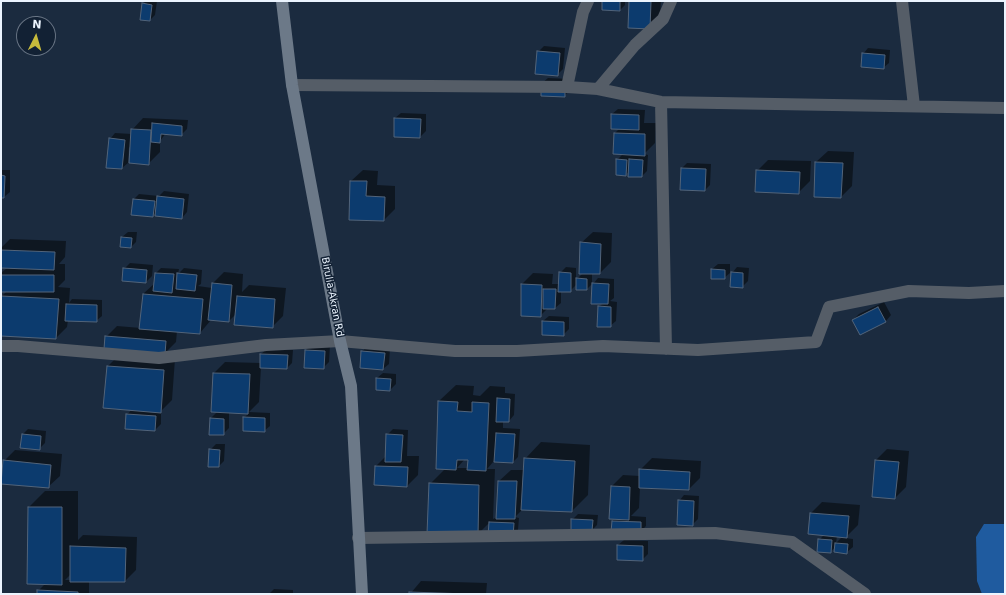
<!DOCTYPE html>
<html>
<head>
<meta charset="utf-8">
<style>
  body { margin:0 }
  #map { position:relative; width:1006px; height:595px; overflow:hidden; background:#1b2b3f; font-family:"DejaVu Sans",sans-serif }
  canvas { display:block }
  .frame { position:absolute; inset:0; border:2px solid #ebf4fe; pointer-events:none }
  .north { position:absolute; left:16px; top:16px; width:40px; height:40px; box-sizing:border-box; background:#122134; border:1px solid #697585; border-radius:50%; rotate:5deg; font-size:11px; font-weight:700; line-height:16px; text-align:center; color:#ebf4fe }
  .north::after { content:''; display:block; margin:auto; width:14px; height:18px; background:#c6bb3c; clip-path:polygon(50% 0,100% 100%,50% 72%,0 100%) }
</style>
</head>
<body>
<div id="map">
<canvas width="1006" height="595"></canvas>
<div class="frame"></div>
<div class="north">N</div>
</div>
<script>
const c = document.querySelector('canvas').getContext('2d');
c.lineJoin = 'round';
function fillPath(path, color) { c.fillStyle = color; c.fill(path, 'evenodd'); }
const shape = rows => new Path2D(rows.map(r => 'M' + r).join(''));
function strokePath(path, color, width, dash) { c.strokeStyle = color; c.lineWidth = width; c.lineCap = dash ? 'butt' : 'round'; c.setLineDash(dash || []); c.stroke(path); }
function write(font, color, halo, rows, align = 'center') {
  c.font = font + ' "DejaVu Sans",sans-serif'; c.lineWidth = 3; c.setLineDash([]); c.textBaseline = 'middle'; c.strokeStyle = halo; c.fillStyle = color; for (const [text, x, y, turn = 0] of rows) {
    c.save(); c.translate(x, y); c.rotate((+turn || 0) * Math.PI / 180); c.textAlign = isNaN(turn) ? turn : align; if (halo) c.strokeText(text, 0, 0); c.fillText(text, 0, 0); c.restore();
  }
}
const water = shape([
  [984,524,1005,524,1005,594,982,594,977,581,976,537]
]);
const shadow = shape([
  [146,1,157,1,155,15,150,20,143,4],
  [603,1,625,1,625,5,620,10],
  [630,1,661,1,660,16,649,28],
  [544,46,565,48,563,69,558,74,538,52],
  [868,48,890,50,889,63,883,68,863,54],
  [548,78,570,79,570,90,564,96,542,83],
  [618,109,645,110,644,123,656,123,655,143,644,154,648,155,647,171,642,176,630,171,625,175,617,160,623,154,614,153,615,133,619,129,612,114],
  [401,113,426,114,426,131,420,137,395,118],
  [143,118,188,120,187,129,181,135,166,133,160,141,160,152,148,164,129,147,128,163,122,168,110,139,115,133,132,134,132,130],
  [828,151,854,152,852,186,841,197,815,196,816,162],
  [768,160,811,161,810,181,798,193,757,171],
  [687,163,711,164,710,185,705,190,682,168],
  [1,170,10,170,10,192,4,197,1,197],
  [363,170,378,171,377,185,395,186,395,209,384,220,351,181],
  [164,191,189,194,187,212,182,218,157,212,152,216,134,199,139,194,159,196],
  [128,232,137,232,136,242,131,247,122,237],
  [593,232,612,233,611,262,600,273,592,273,592,284,587,289,577,284,570,291,561,291,561,303,555,308,548,308,540,316,522,284,533,273,553,274,552,284,560,284,560,273,566,267,576,268,576,280,583,273,581,243],
  [10,239,66,241,65,257,59,264,65,264,65,280,58,287,70,288,69,303,72,299,102,300,102,316,96,321,68,320,67,327,56,338,1,335,2,296,7,291,1,291,1,273,7,268,1,267,1,248],
  [130,263,153,265,152,276,146,282,124,269],
  [718,264,730,264,730,273,724,278,712,269],
  [737,267,749,268,748,281,742,287,732,273],
  [161,268,179,269,178,274,184,268,202,270,201,284,198,286,212,288,213,283,224,272,243,274,242,292,249,285,286,288,283,316,272,327,236,314,229,321,211,320,200,333,177,331,176,342,165,353,106,337,117,326,141,328,143,294,155,283,156,273],
  [598,278,614,279,614,298,610,301,617,302,616,321,610,326,599,307,603,303,593,284],
  [884,302,891,315,886,321,860,334,853,320,859,314],
  [549,316,569,317,569,329,563,335,543,321],
  [311,345,330,345,329,362,323,368,306,350],
  [367,346,390,348,389,364,383,369,361,367,362,352],
  [267,349,293,350,292,363,287,368,261,367,259,402,249,412,270,413,270,426,264,431,244,418,249,413,229,412,229,428,223,434,211,418,217,412,212,411,214,373,225,362,261,363,261,354],
  [119,355,175,359,172,400,161,411,161,424,155,430,127,415,132,409,108,366],
  [383,373,396,374,396,384,390,390,377,378],
  [456,385,474,386,473,395,480,396,490,386,505,387,505,393,515,394,514,415,509,421,503,421,503,428,520,429,518,457,513,462,494,461,487,469,495,469,493,519,497,517,499,481,511,470,524,470,525,459,541,442,590,445,588,495,572,511,523,509,515,517,519,518,518,530,489,535,490,522,477,535,430,484,446,468,439,401],
  [465,459,469,459,468,468,457,468],
  [28,429,46,431,45,443,39,449,23,434],
  [393,429,408,430,407,456,419,456,418,475,407,486,376,466,386,456,387,435],
  [216,444,225,444,224,461,219,466,210,450],
  [887,449,909,451,906,487,895,498,873,496,876,460],
  [15,450,62,454,60,476,48,487,4,461],
  [652,458,701,461,700,478,689,489,640,487,639,508,631,516,646,517,646,526,640,532,612,521,615,519,612,486,623,475,640,476,640,470],
  [45,491,78,491,78,540,83,535,137,537,136,570,125,581,89,581,89,594,38,594,38,591,45,584,29,507],
  [71,574,71,580,65,580],
  [684,495,699,496,698,519,692,525,679,501],
  [822,502,860,505,858,525,845,538,853,539,853,547,847,552,836,547,830,552,819,540,824,535,811,513],
  [837,536,843,536,836,543],
  [578,514,598,515,597,525,592,530,572,520],
  [624,540,648,541,648,554,642,560,618,545],
  [421,581,487,583,486,594,410,594],
  [274,589,293,590,293,594,269,594]
]);
const building = shape([
  [602,1,620,1,620,11,602,10,602,1],
  [629,1,651,1,650,29,628,28,629,1],
  [142,3,152,5,150,21,140,20,142,3],
  [537,51,560,53,558,76,535,74,537,51],
  [862,53,885,55,884,69,861,67,862,53],
  [541,83,565,84,565,97,541,96,541,83],
  [611,114,639,115,639,130,611,129,611,114],
  [394,118,421,119,420,138,394,137,394,118],
  [152,123,182,126,182,136,161,134,160,143,151,142,152,123],
  [131,129,151,130,149,165,129,163,131,129],
  [614,133,645,134,645,156,613,154,614,133],
  [109,138,125,140,122,169,106,168,109,138],
  [616,159,627,160,626,176,616,175,616,159],
  [629,159,643,160,642,177,628,177,629,159],
  [815,162,843,163,841,198,814,197,815,162],
  [681,168,706,169,705,191,680,190,681,168],
  [756,170,800,172,799,194,755,192,756,170],
  [1,175,5,176,4,198,1,198,1,175],
  [350,181,367,181,366,196,385,197,384,221,349,220,350,181],
  [157,196,184,199,182,219,155,216,157,196],
  [133,199,155,201,153,217,131,215,133,199],
  [121,237,132,238,131,248,120,247,121,237],
  [580,242,601,244,600,274,579,274,580,242],
  [1,250,55,252,54,270,1,268,1,250],
  [123,268,147,270,146,283,122,281,123,268],
  [711,269,725,270,725,279,711,279,711,269],
  [559,272,571,273,571,292,558,292,559,272],
  [731,272,743,273,743,288,730,287,731,272],
  [155,273,174,274,172,293,153,291,155,273],
  [177,273,197,275,195,291,176,289,177,273],
  [1,275,54,275,54,292,1,292,1,275],
  [576,278,587,279,587,290,576,290,576,278],
  [212,283,232,285,229,322,208,320,212,283],
  [592,283,609,284,608,304,591,304,592,283],
  [521,284,542,285,541,317,521,316,521,284],
  [543,289,556,289,555,309,543,309,543,289],
  [143,294,203,299,200,334,139,329,143,294],
  [1,296,59,299,56,339,1,336,1,296],
  [237,296,275,299,273,328,234,325,237,296],
  [66,304,97,305,97,322,65,321,66,304],
  [598,306,611,307,611,327,597,327,598,306],
  [878,307,886,322,860,335,852,320,878,307],
  [542,321,564,322,564,336,542,335,542,321],
  [105,336,166,341,165,354,104,349,105,336],
  [305,350,325,351,324,369,304,368,305,350],
  [361,351,385,353,383,370,360,368,361,351],
  [260,354,288,355,287,369,260,368,260,354],
  [107,366,164,370,161,413,103,408,107,366],
  [213,373,250,374,248,414,211,412,213,373],
  [376,378,391,379,390,391,376,390,376,378],
  [497,398,510,399,509,422,496,422,497,398],
  [438,401,458,402,457,411,472,412,472,402,489,403,486,471,467,470,468,460,457,460,456,470,436,469,438,401],
  [126,414,156,416,155,431,125,429,126,414],
  [243,417,265,418,265,432,243,431,243,417],
  [210,418,224,419,224,435,209,435,210,418],
  [496,433,515,434,513,463,494,462,496,433],
  [22,434,41,436,40,450,20,448,22,434],
  [386,434,403,435,401,462,385,462,386,434],
  [209,449,220,450,219,467,208,467,209,449],
  [524,458,575,461,572,512,521,510,524,458],
  [3,460,51,465,49,488,1,484,3,460],
  [875,460,899,462,895,499,872,497,875,460],
  [375,466,408,467,407,487,374,485,375,466],
  [639,469,690,472,689,490,639,488,639,469],
  [498,481,517,481,515,519,496,519,498,481],
  [429,483,479,485,478,536,427,534,429,483],
  [611,486,630,487,629,520,609,519,611,486],
  [678,500,694,501,693,526,677,525,678,500],
  [28,507,62,507,62,585,27,584,28,507],
  [810,513,849,516,847,538,808,534,810,513],
  [571,519,593,520,592,531,571,530,571,519],
  [612,521,641,522,641,533,611,532,612,521],
  [489,522,514,523,513,537,488,536,489,522],
  [818,539,832,540,831,553,817,552,818,539],
  [835,543,848,544,847,554,834,552,835,543],
  [617,545,643,546,643,561,617,560,617,545],
  [70,546,126,548,125,582,70,582,70,546],
  [37,590,78,592,78,594,37,594,37,590],
  [409,592,468,594,409,594,409,592]
]);
const street = shape([
  [902,1,914,106],
  [292,85,567,87,598,89,661,102,1005,108],
  [567,87,583,12,588,1],
  [598,89,635,45,663,19,671,1],
  [661,102,666,349],
  [1,346,18,346,159,358,266,345,340,341,455,351,517,351,603,346,698,350,816,342,829,307,909,291,969,293,1005,291],
  [358,538,715,533,792,542,865,594]
]);
const secondary = shape([
  [282,1,292,85,340,341,351,386,362,594]
]);
const streetNames = [
  ["Birulia-Akran Rd",332,297,79]
];
fillPath(water, '#1f5b9f');
fillPath(shadow, '#0007');
fillPath(building, '#0c3b6e');
strokePath(building, '#52647a', 1);
strokePath(street, '#555d67', 12);
strokePath(secondary, '#6c7988', 12);
write('10px', '#ebf4fe', '#122134', streetNames);
</script>
</body>
</html>
